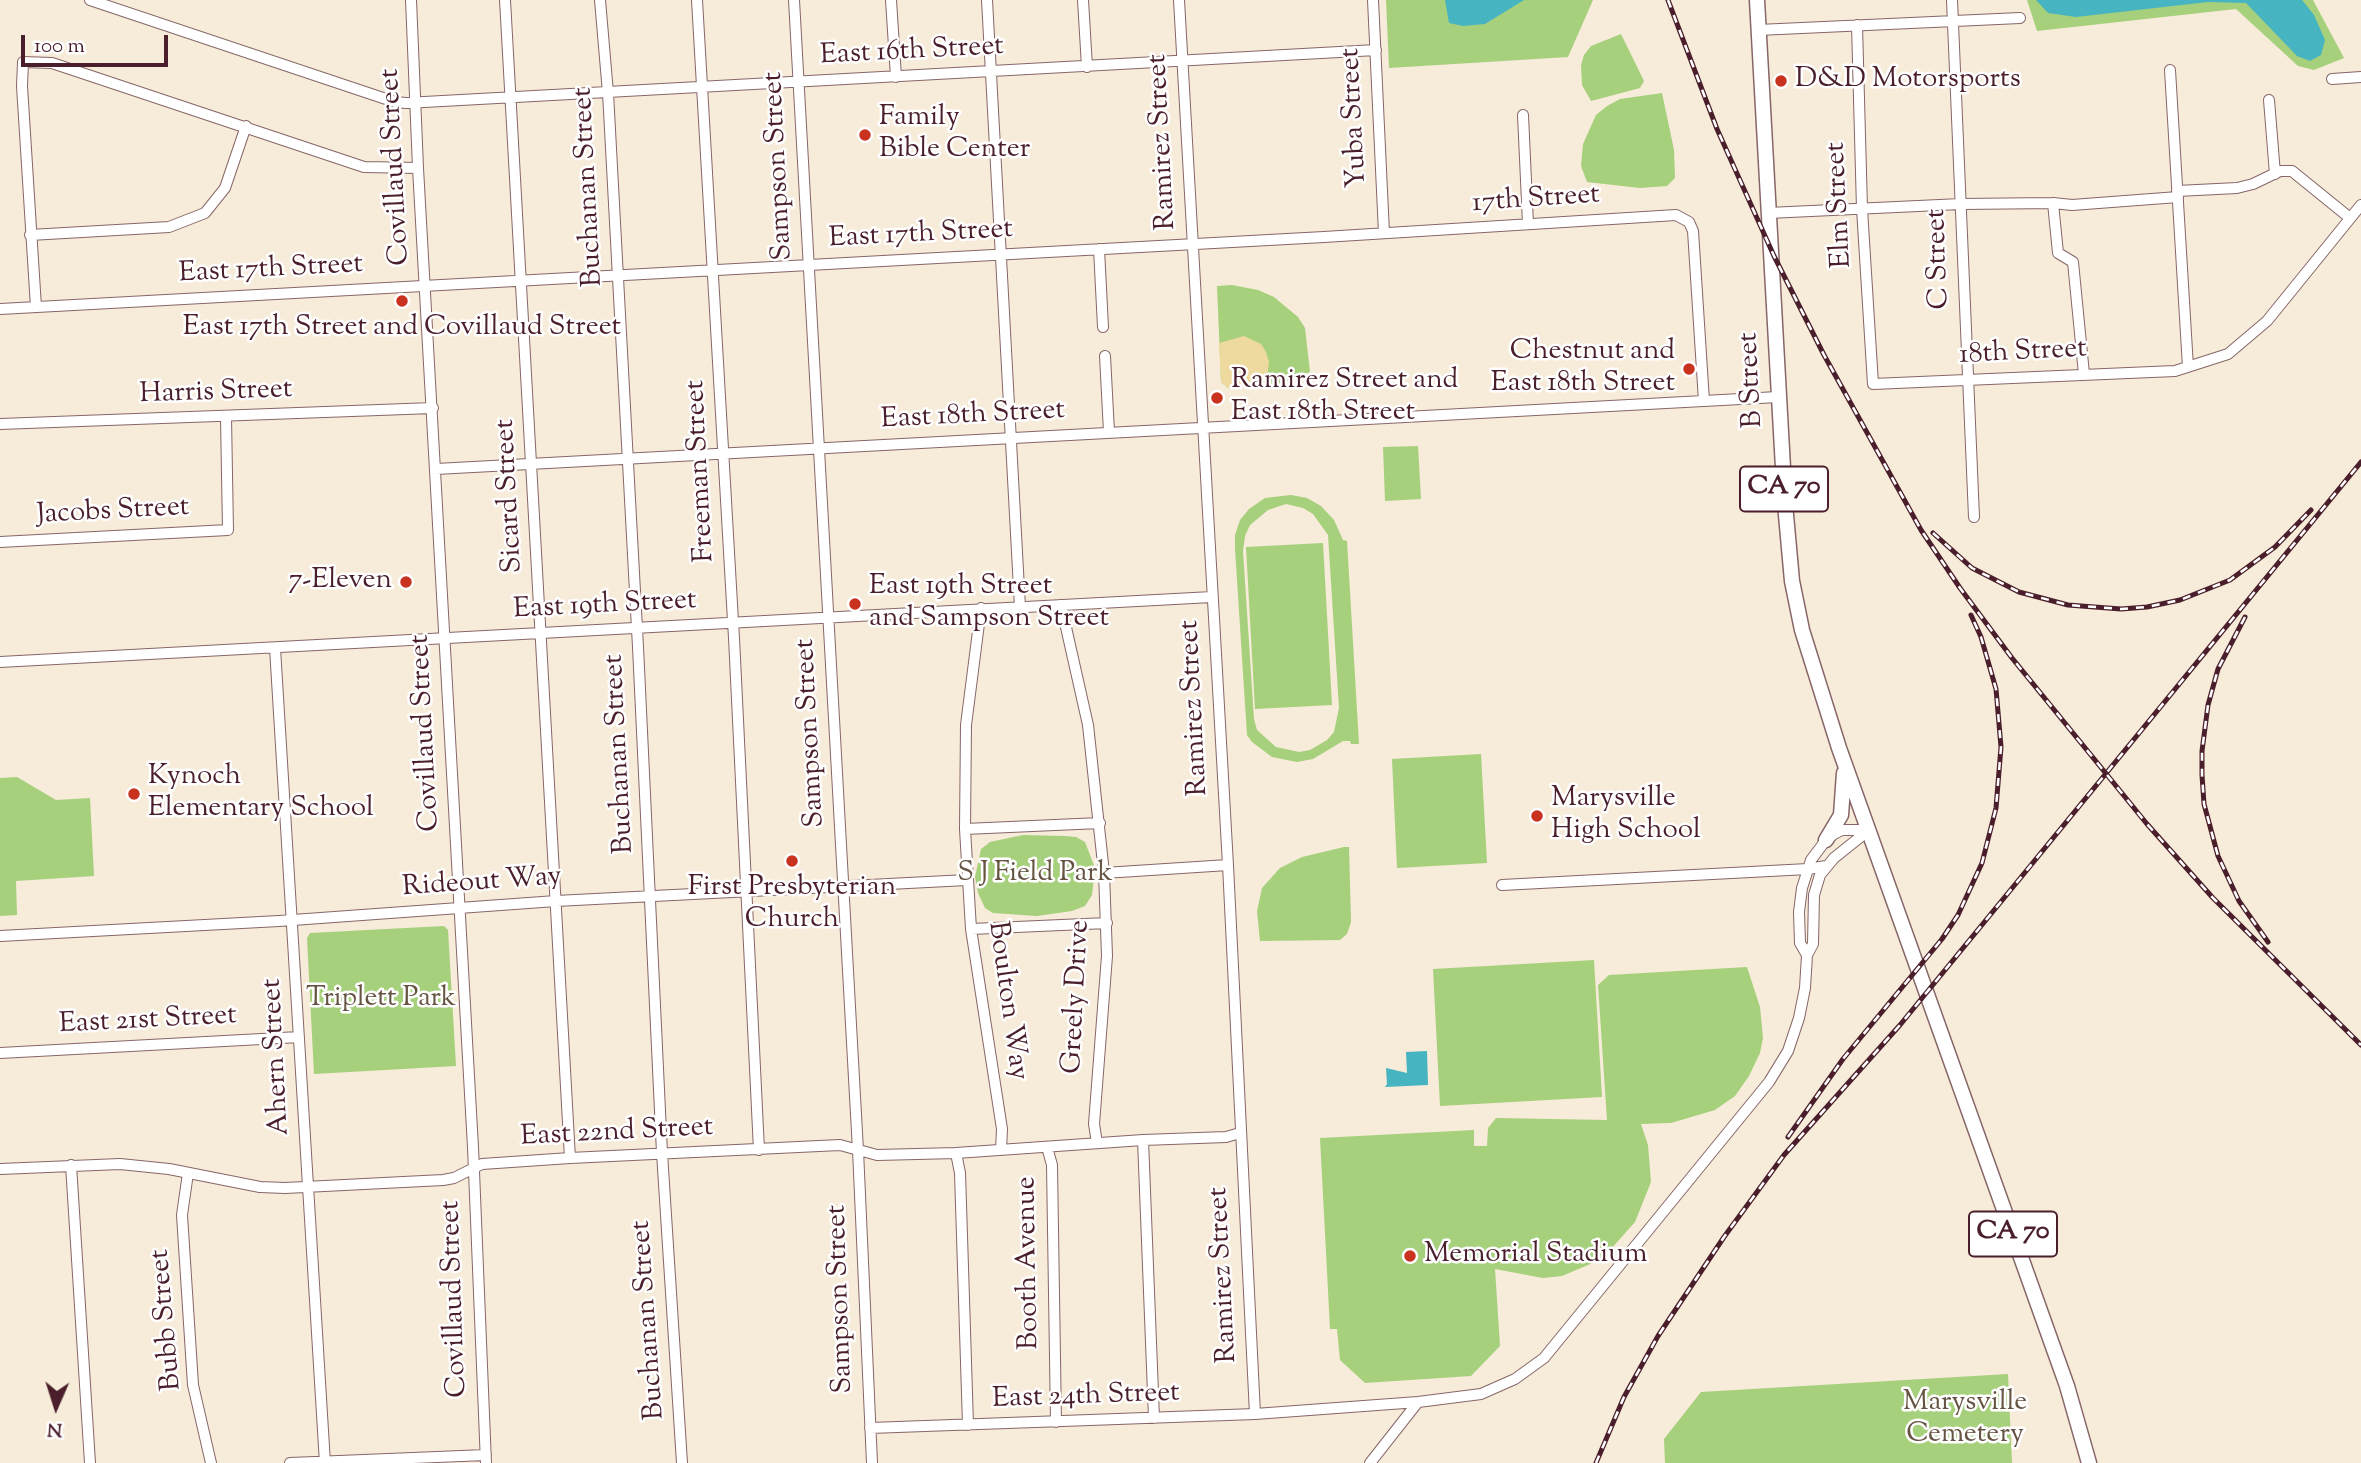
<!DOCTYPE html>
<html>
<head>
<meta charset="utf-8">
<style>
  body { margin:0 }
  #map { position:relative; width:2361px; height:1463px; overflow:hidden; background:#f7ebd9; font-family:"Sorts Mill Goudy",serif }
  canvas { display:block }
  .north { position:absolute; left:21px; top:1372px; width:70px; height:70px; -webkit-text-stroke:5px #fff; paint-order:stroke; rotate:183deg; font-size:19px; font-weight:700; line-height:28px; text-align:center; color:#4a1f2b }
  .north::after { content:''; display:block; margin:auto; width:24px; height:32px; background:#4a1f2b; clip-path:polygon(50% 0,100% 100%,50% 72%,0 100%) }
  .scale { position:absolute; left:21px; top:35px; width:147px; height:32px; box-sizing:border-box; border:4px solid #4a1f2b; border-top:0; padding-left:9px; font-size:21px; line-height:24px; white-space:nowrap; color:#4a1f2b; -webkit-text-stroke:5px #fff; paint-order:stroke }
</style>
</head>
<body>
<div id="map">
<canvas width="2361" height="1463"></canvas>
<div class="north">N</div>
<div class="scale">100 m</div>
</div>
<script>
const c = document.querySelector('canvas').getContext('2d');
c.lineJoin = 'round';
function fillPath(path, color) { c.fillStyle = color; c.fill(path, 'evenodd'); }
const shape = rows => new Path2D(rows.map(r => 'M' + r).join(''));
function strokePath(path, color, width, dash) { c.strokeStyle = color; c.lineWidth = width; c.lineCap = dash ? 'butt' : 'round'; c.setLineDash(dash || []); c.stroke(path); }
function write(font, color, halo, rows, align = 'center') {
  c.font = font + ' "Sorts Mill Goudy",serif'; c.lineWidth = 5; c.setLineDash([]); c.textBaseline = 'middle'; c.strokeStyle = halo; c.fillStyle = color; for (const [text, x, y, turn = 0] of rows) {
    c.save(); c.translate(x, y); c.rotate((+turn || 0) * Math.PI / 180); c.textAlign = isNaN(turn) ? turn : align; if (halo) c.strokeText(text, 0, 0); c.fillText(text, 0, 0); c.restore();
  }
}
const green = shape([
  [1386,0,1593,0,1568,57,1389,68],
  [2027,0,2313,0,2344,58,2314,70,2298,66,2236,9,2037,31],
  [1621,34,1644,81,1640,88,1591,101,1582,85,1581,65,1584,55,1591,46],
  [1662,93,1674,150,1675,178,1667,186,1640,188,1587,182,1581,166,1583,144,1596,115,1607,106,1620,99],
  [1232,285,1258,290,1274,297,1298,317,1305,328,1310,372,1281,383,1228,388,1221,382,1217,286],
  [1418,446,1421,499,1385,501,1383,447],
  [1291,495,1307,498,1321,506,1334,520,1343,540,1347,541,1359,744,1351,744,1350,741,1343,741,1313,759,1297,762,1272,757,1252,742,1247,735,1235,549,1235,535,1240,520,1249,509,1265,498],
  [1286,504,1303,508,1313,514,1328,535,1339,708,1334,732,1327,740,1310,750,1299,752,1276,747,1257,730,1254,719,1243,551,1245,536,1250,525,1268,510],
  [1323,543,1332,705,1255,709,1246,547],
  [1481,754,1487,863,1397,868,1392,759],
  [17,777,56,800,90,798,94,876,16,881,17,915,0,916,0,778],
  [1023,835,1065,836,1076,837,1085,842,1095,868,1092,895,1085,906,1072,911,1037,916,993,913,985,908,978,893,975,877,981,849,990,842],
  [1344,847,1349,847,1351,922,1347,934,1340,940,1260,941,1257,911,1262,888,1280,868,1302,857],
  [444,926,448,930,456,1066,314,1074,307,938,310,933],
  [1594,960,1602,1097,1440,1106,1433,969],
  [1747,967,1760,1007,1763,1038,1760,1053,1749,1076,1735,1096,1715,1110,1671,1123,1641,1124,1648,1145,1651,1182,1635,1222,1602,1259,1562,1276,1543,1278,1495,1269,1500,1346,1471,1376,1365,1383,1340,1360,1337,1329,1330,1329,1320,1138,1474,1130,1474,1146,1487,1146,1488,1128,1496,1118,1607,1120,1598,985,1609,975],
  [2008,1374,2012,1463,1665,1463,1664,1439,1701,1392]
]);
const sand = shape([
  [1244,336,1261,344,1266,352,1269,362,1266,385,1228,388,1221,382,1219,343]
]);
const water = shape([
  [1445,0,1524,0,1485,24,1463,26,1449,23],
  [2036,0,2302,0,2314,15,2325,40,2321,55,2310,61,2297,56,2246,3,2208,2,2076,17,2048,13],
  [1427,1051,1428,1085,1385,1087,1387,1084,1386,1068,1407,1073,1406,1052]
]);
const minor = shape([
  [90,0,395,102,406,103,1376,50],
  [411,0,418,168,473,1147,486,1463],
  [505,0,570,1158],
  [600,0,608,93,638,647,662,1153,682,1463],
  [697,0,734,638,759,1150],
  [794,0,858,1150,872,1463],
  [891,0,896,77],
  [987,0,1020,607],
  [1083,0,1087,67],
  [1179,0,1228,865,1255,1414],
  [1373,0,1384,233],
  [1952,0,1974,517],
  [1857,25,1862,209,1873,384,2175,371,2228,354,2267,321,2361,205],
  [1758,30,2020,18],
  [2170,70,2188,367],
  [2332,79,2361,77],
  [2269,100,2275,174],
  [1523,115,1528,224],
  [2177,191,2237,188,2253,184,2280,171,2292,171,2350,218],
  [2053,203,2058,253,2073,262,2084,374],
  [1768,213,1961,204,2053,203,2072,205,2178,197],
  [30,235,169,227,205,213,225,188,246,126],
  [1099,249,1103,327],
  [36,307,22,86,23,62,52,63,364,167,418,168],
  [0,309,1324,237,1676,215,1689,222,1693,231,1704,401],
  [1105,356,1109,432],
  [0,424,433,408],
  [436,469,1778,397],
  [0,542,228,530,226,417],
  [1061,605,1088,725,1104,873,1107,956,1094,1124,1097,1143],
  [981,608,966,725,965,829,971,929,1002,1129,1001,1150],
  [275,648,325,1463],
  [0,662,1212,597],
  [965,829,1100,823],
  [1104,873,1228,865],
  [1502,885,1808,869,1826,866],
  [971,929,1107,923],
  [0,936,279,921,556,901,967,880],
  [1807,955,1800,943,1799,912,1802,888,1811,860,1826,840,1834,834,1842,830,1868,830],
  [0,1053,299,1037],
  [1143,1140,1154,1418],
  [1047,1147,1052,1165,1056,1422],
  [956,1153,960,1173,968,1425],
  [71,1165,90,1463],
  [0,1169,120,1164,169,1169,260,1187,285,1188,443,1180,454,1178,482,1164,570,1158,840,1145,877,1155,956,1153,1143,1140,1226,1137,1240,1133],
  [188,1173,182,1215,193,1385,211,1463],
  [870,1428,1255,1414,1418,1402,1481,1394,1515,1379,1544,1358,1769,1082,1788,1051,1799,1018,1805,988,1807,955,1813,944,1814,895,1820,875,1834,858,1869,830],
  [290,1463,486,1455],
  [1370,1463,1418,1402]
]);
const highway = shape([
  [1757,0,1785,504,1792,581,1802,630,1839,748,2067,1386,2089,1463],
  [1826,840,1841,815,1844,773]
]);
const rail = shape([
  [1668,0,1717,129,1774,256,1824,355,1921,530,1960,588,2012,658,2147,824,2213,898,2361,1045],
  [1933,533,1972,568,2019,592,2068,605,2121,609,2147,607,2180,600,2230,580,2275,547,2311,510],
  [2245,617,2218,669,2208,705,2202,751,2202,775,2204,804,2218,856,2239,901,2268,942],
  [1788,1137,1843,1059,1942,939,1958,915,1982,863,1996,808,2001,747,1996,689,1981,637,1971,615],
  [1596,1463,1624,1397,1658,1336,1724,1237,1784,1155,1900,1025,2361,462]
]);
const markers = [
  [1781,81,7,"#c8321e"],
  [865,135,7,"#c8321e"],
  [402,301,7,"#c8321e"],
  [1689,369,7,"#c8321e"],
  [1217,398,7,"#c8321e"],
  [406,582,7,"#c8321e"],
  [855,604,7,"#c8321e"],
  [134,794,7,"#c8321e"],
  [1537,816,7,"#c8321e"],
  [792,861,7,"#c8321e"],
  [1410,1256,7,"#c8321e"]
];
const shields = [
  [1784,489,88],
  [2013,1234,88]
];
const shieldNames = [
  ["CA 70",1784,489],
  ["CA 70",2013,1234]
];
const streetNames = [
  ["East 16th Street",912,53,-3],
  ["Yuba Street",1356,118,-93],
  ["Ramirez Street",1164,142,-93],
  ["Sampson Street",780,166,-93],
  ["Covillaud Street",397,167,-93],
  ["Buchanan Street",590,187,-93],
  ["17th Street",1536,201,-4],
  ["Elm Street",1841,205,-93],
  ["East 17th Street",921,236,-3],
  ["C Street",1940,259,-92],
  ["East 17th Street",271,271,-3],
  ["18th Street",2023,354,-3],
  ["B Street",1753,380,-93],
  ["Harris Street",216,394,-2],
  ["East 18th Street",973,417,-3],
  ["Freeman Street",702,471,-93],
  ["Sicard Street",511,496,-93],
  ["Jacobs Street",113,513,-3],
  ["East 19th Street",605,607,-3],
  ["Ramirez Street",1196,708,-93],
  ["Covillaud Street",427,733,-93],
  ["Sampson Street",812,733,-93],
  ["Buchanan Street",621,754,-93],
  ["Rideout Way",482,884,-4],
  ["Greely Drive",1078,997,-87],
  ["Boulton Way",1006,1001,82],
  ["East 21st Street",148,1022,-3],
  ["Ahern Street",278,1057,-93],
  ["East 22nd Street",617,1134,-3],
  ["Booth Avenue",1030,1263,-91],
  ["Ramirez Street",1225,1275,-93],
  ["Covillaud Street",456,1299,-92],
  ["Sampson Street",842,1299,-92],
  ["Bubb Street",168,1320,-95],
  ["Buchanan Street",650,1320,-94],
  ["East 24th Street",1086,1398,-2]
];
const poiNames = [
  ["D&D Motorsports",1795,81],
  ["Family",879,119],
  ["Bible Center",879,151],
  ["East 17th Street and Covillaud Street",402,329,"center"],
  ["Chestnut and",1675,353,"right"],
  ["East 18th Street",1675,385,"right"],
  ["Ramirez Street and",1231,382],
  ["East 18th Street",1231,414],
  ["7-Eleven",392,582,"right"],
  ["East 19th Street",869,588],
  ["and Sampson Street",869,620],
  ["Kynoch",148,778],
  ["Elementary School",148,810],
  ["Marysville",1551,800],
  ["High School",1551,832],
  ["First Presbyterian",792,889,"center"],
  ["Church",792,921,"center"],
  ["Memorial Stadium",1424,1256]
];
const parkNames = [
  ["S J Field Park",1035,875],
  ["Triplett Park",381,1000],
  ["Marysville",1965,1404],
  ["Cemetery",1965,1436]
];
fillPath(green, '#a6d07b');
fillPath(sand, '#eeda9e');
fillPath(water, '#47b4c2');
strokePath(minor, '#876668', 12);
strokePath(highway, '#876668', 17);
strokePath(minor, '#fff', 10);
strokePath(highway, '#fff', 14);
strokePath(rail, '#4a1f2b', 5);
strokePath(rail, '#fff', 2.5, [8]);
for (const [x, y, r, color] of markers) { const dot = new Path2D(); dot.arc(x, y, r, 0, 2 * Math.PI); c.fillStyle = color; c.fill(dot); strokePath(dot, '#fff', 2.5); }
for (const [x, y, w] of shields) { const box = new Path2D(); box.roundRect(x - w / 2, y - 22.5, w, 45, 5); c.fillStyle = '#fff'; c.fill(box); strokePath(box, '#4a1f2b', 2); }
write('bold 26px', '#4a1f2b', null, shieldNames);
write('28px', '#4a1f2b', '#fff', streetNames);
write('28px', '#4a1f2b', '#fff', poiNames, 'left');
write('28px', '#665443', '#fff', parkNames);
</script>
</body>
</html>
